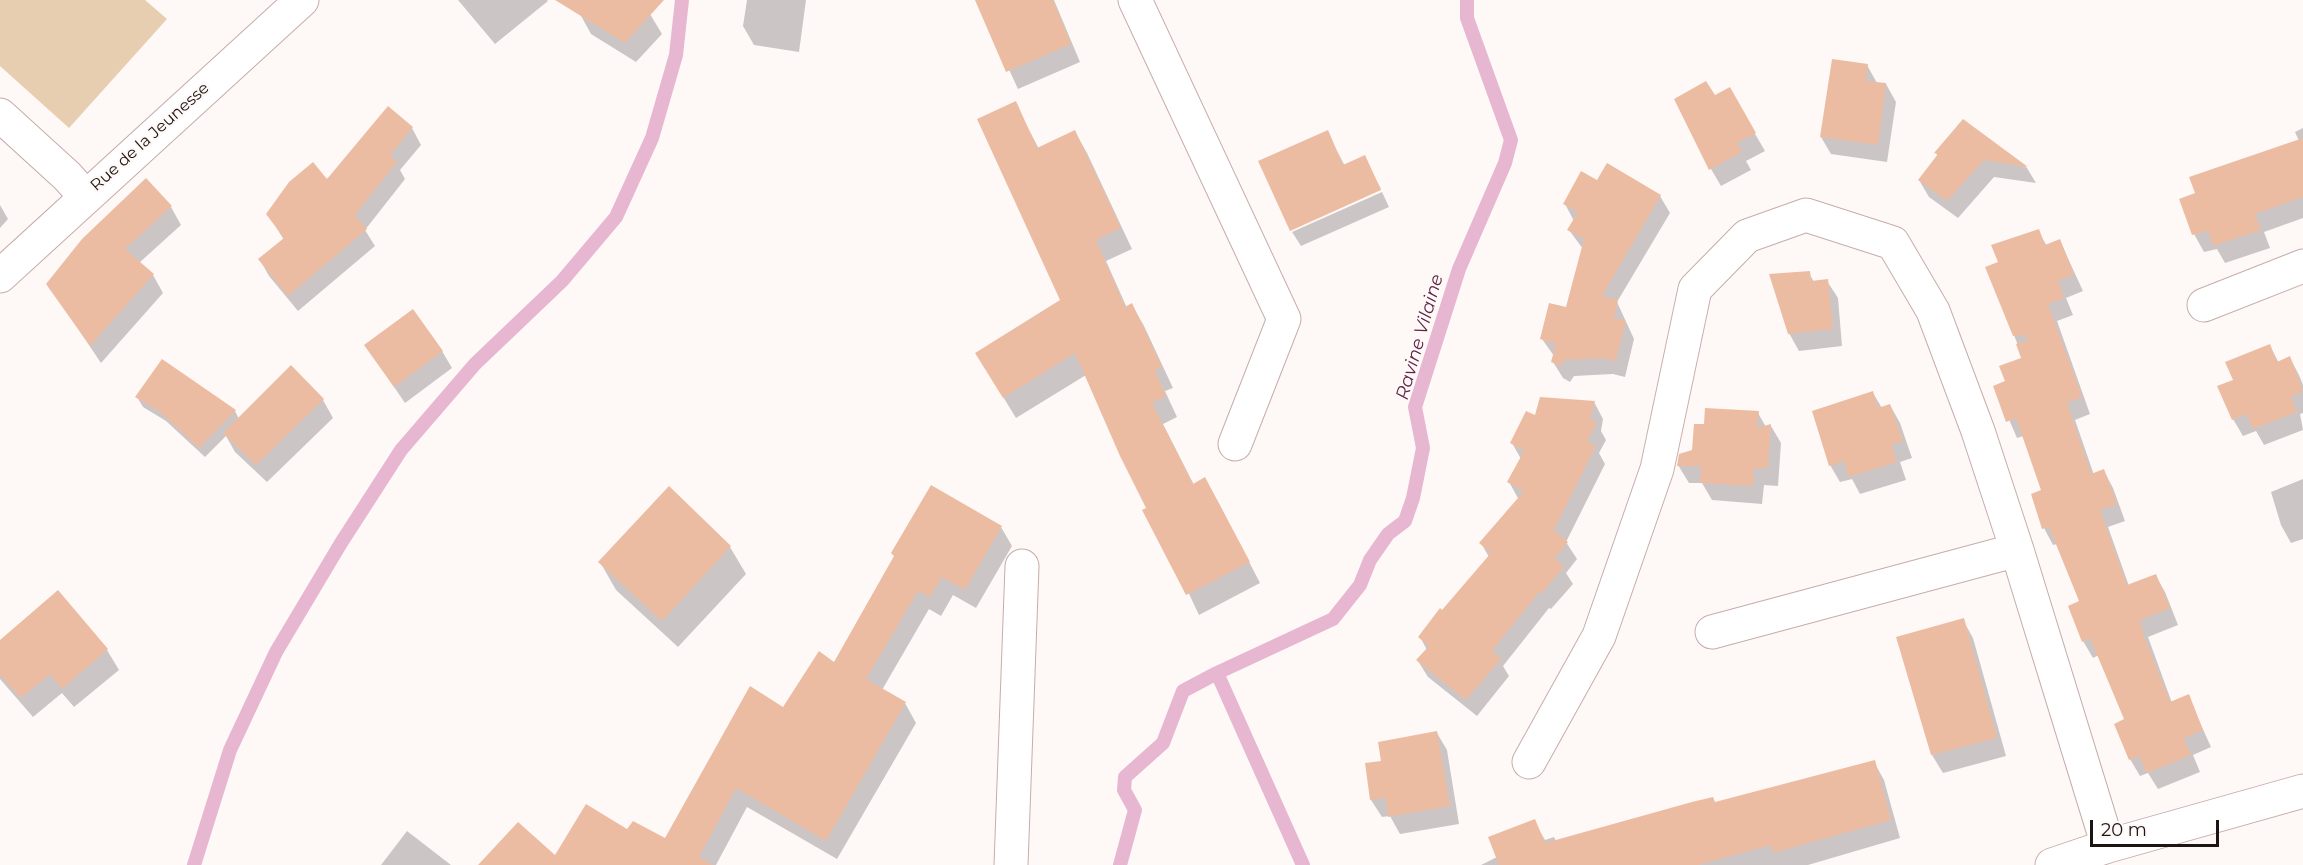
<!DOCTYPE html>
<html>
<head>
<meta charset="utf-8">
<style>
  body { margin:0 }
  #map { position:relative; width:2303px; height:865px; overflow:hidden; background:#fef8f7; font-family:Montserrat,sans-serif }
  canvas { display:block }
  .scale { position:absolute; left:2090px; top:820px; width:129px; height:27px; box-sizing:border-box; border:3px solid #1e1513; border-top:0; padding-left:8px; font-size:18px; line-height:21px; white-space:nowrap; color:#1e1513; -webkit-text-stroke:4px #fef8f7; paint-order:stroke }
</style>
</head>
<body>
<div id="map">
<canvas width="2303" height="865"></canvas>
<div class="scale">20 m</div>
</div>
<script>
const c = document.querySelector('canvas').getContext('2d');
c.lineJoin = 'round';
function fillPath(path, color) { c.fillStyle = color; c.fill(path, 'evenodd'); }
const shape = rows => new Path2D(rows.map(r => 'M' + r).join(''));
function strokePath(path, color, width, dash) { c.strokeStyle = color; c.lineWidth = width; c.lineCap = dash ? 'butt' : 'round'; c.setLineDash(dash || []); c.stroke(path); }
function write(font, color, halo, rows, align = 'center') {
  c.font = font + ' Montserrat,sans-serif'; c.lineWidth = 4.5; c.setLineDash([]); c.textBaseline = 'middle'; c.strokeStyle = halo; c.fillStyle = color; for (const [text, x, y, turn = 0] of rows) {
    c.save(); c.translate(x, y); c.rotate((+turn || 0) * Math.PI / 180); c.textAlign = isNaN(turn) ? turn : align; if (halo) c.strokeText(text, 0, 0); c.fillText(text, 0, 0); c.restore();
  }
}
const green = shape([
  [0,0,145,0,167,19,69,128,0,66]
]);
const shadow = shape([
  [458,0,547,0,548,1,495,44],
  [593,0,635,0,650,14,662,34,636,62,591,34,580,14],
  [747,0,806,0,799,52,754,45,743,26],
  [977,0,1054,0,1080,62,1018,89],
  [1867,65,1877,83,1886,84,1896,102,1887,162,1831,154,1821,137],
  [1729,89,1765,151,1746,161,1751,170,1721,186,1711,169,1714,98],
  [1015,103,1039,149,1075,132,1087,153,1132,249,1106,261,1127,308,1132,305,1144,326,1173,388,1165,391,1177,417,1163,424,1194,485,1217,500,1260,583,1199,615,1086,375,1016,418,989,374,1062,300],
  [1964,121,2027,168,2036,183,1994,177,1958,218,1929,197,1919,180,1938,157,1936,153],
  [412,128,421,145,400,170,405,179,365,230,375,246,298,311,269,276,260,260,284,240,268,214],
  [2303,128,2303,218,2264,232,2270,248,2225,263,2217,249,2204,252,2194,234,2197,194,2299,141,2295,132],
  [1327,132,1345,166,1364,157,1381,189,1291,229],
  [1608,165,1660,196,1670,213,1617,302,1634,339,1625,377,1613,374,1574,376,1570,382,1563,378,1553,362,1554,356,1542,339,1567,309,1583,249,1569,230,1574,221,1565,204,1598,182],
  [1382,192,1389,207,1301,246,1292,232],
  [0,205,8,219,0,228],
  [171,207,181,225,139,263,153,275,163,293,101,363,48,284],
  [2038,231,2047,246,2060,241,2083,291,2066,298,2073,315,2057,321,2090,414,2075,420,2094,475,2104,471,2113,488,2125,521,2108,527,2129,586,2156,576,2165,592,2178,625,2148,637,2172,703,2188,696,2211,747,2193,755,2200,772,2158,789,2148,773,2140,776,2130,759,2126,720,2099,655,2093,658,2083,641,2081,602,2057,544,2053,545,2044,528,2043,491,2024,436,2017,438,1995,387,2007,382,2023,359,2014,335,2000,263],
  [1809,273,1814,282,1827,281,1838,298,1842,346,1799,351,1789,333],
  [366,346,442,351,452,368,405,403],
  [2270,346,2279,363,2290,358,2299,375,2303,385,2303,413,2300,414,2303,430,2264,445,2256,431,2243,436,2233,419,2235,380],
  [291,367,323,400,333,418,267,482,235,452,226,436,205,457,166,421,143,407,137,397,235,411,239,419],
  [1873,393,1882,408,1890,405,1900,423,1912,458,1900,462,1906,480,1860,494,1852,479,1840,482,1830,465],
  [1594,402,1603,419,1601,431,1606,440,1599,453,1605,464,1566,542,1577,559,1566,573,1573,584,1551,609,1549,608,1503,666,1509,676,1477,716,1428,677,1418,661,1427,650,1420,637,1489,557,1481,543,1519,500,1509,482,1521,459,1512,443,1536,417],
  [1758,413,1766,427,1771,426,1781,443,1778,486,1764,485,1762,504,1712,500,1702,483,1689,483,1678,465,1693,451,1705,426],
  [2303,479,2303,539,2291,543,2281,525,2271,492],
  [1001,527,1012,546,976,608,953,595,941,616,929,609,882,690,905,703,916,723,837,859,747,807,716,865,480,865,555,857,628,831,665,840,784,709,835,664,895,557],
  [730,547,746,574,678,647,616,590,600,562],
  [58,592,107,650,119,670,74,707,62,693,33,717,0,679,0,641],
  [1963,620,1973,638,2006,756,1943,773,1932,755],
  [1437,733,1447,750,1459,824,1400,834,1390,816,1382,817,1371,800,1382,762],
  [1874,762,1884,780,1900,838,1808,865,1481,865,1497,857,1534,821,1545,840,1554,837,1556,841,1716,804],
  [407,831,451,865,381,865]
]);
const stream = shape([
  [194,865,230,750,276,652,341,543,401,450,475,364,562,281,616,217,652,138,676,55,682,0],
  [1120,865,1135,810,1124,790,1125,777,1163,743,1183,691,1217,673],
  [1303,865,1217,673,1333,619,1360,585,1370,560,1388,534,1405,521,1413,498,1423,448,1415,407,1459,269,1505,163,1511,140,1467,18,1467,0]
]);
const building = shape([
  [555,0,664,0,625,43],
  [975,0,1053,0,1071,44,1006,72],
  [1832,59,1868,64,1866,81,1886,83,1878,145,1820,137],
  [1706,81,1715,95,1730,87,1756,133,1737,143,1742,152,1709,170,1674,99],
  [1016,101,1037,148,1075,130,1121,228,1096,240,1125,307,1132,303,1162,367,1155,370,1166,396,1152,403,1193,484,1205,477,1250,562,1186,595,1142,510,1146,508,1120,456,1075,353,1003,398,975,353,1060,300,977,119],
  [388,106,413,127,390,155,397,162,355,215,367,229,288,296,258,259,284,238,266,214,289,182,313,162,327,179],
  [1963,119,2028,167,1984,160,1947,201,1918,180,1938,154,1934,153],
  [1328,130,1343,165,1365,155,1381,190,1290,231,1258,161],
  [2303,138,2303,197,2255,214,2261,230,2213,246,2208,231,2192,235,2179,199,2195,193,2189,177],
  [1607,163,1661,195,1602,296,1618,300,1614,318,1626,321,1616,361,1603,358,1564,360,1561,366,1551,362,1556,344,1540,339,1549,303,1566,307,1584,239,1567,230,1578,212,1563,204,1581,171,1597,180],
  [146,178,172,206,125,249,154,274,90,346,46,284,82,239],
  [2039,229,2045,245,2060,239,2074,274,2058,281,2064,298,2048,304,2082,397,2067,403,2091,474,2104,469,2117,504,2100,510,2127,585,2156,574,2170,608,2140,620,2144,636,2170,702,2189,694,2203,730,2184,738,2191,755,2147,773,2139,756,2129,760,2114,724,2124,719,2090,638,2082,642,2068,606,2079,601,2049,527,2042,529,2031,494,2041,490,2016,418,2006,422,1993,386,2005,381,1999,366,2021,358,2016,344,2027,341,2026,335,2013,336,1985,267,1998,262,1991,245],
  [1810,271,1811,281,1828,279,1833,329,1788,334,1769,274],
  [413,309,443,351,394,387,364,345],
  [2270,344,2277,362,2290,356,2303,391,2291,397,2297,412,2253,429,2246,414,2232,420,2217,386,2233,380,2225,362],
  [162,359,236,410,199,448,159,411,135,397],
  [291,365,324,399,256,465,223,433],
  [1873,391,1878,408,1890,404,1903,441,1891,445,1897,462,1849,477,1844,461,1829,466,1812,411],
  [1540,397,1595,401,1590,419,1597,422,1587,442,1596,446,1554,530,1568,542,1555,558,1564,567,1541,594,1539,592,1492,651,1501,659,1466,700,1416,660,1429,646,1418,637,1440,608,1442,610,1491,553,1479,543,1524,491,1507,482,1524,451,1510,443,1526,411,1535,415],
  [1705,408,1759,411,1757,428,1771,424,1768,468,1754,468,1753,486,1700,483,1701,466,1677,466,1679,454,1692,450,1694,424,1704,424],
  [931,485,1002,526,965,590,942,577,930,597,918,591,866,679,906,702,826,841,736,788,699,857,713,865,478,865,518,822,555,855,586,804,627,829,633,821,665,838,750,686,783,707,819,651,834,662,894,556,891,553],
  [669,486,731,546,662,621,598,562],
  [58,590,108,649,62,689,50,674,21,698,0,675,0,640],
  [1964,618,1997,738,1931,755,1896,637],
  [1437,731,1450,806,1388,817,1386,798,1370,800,1365,763,1381,761,1378,742],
  [1875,760,1891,820,1773,853,1771,845,1698,865,1499,865,1488,837,1535,819,1545,843,1692,802,1713,797,1715,802]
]);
const minor = shape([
  [1135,0,1284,319,1235,444],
  [0,115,67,176,85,196],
  [0,276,302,0],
  [2204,305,2303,266],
  [1712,632,2017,550],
  [1529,762,1599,636,1657,469,1695,289,1747,236,1806,215,1893,243,1933,311,1978,431,2017,550,2108,846],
  [1011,865,1022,566],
  [2052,865,2108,846,2303,791]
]);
const streetNames = [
  ["Rue de la Jeunesse",150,137,-42]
];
const waterNames = [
  ["Ravine Vilaine",1420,337,-74]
];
fillPath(green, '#e7ceb1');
fillPath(shadow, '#0003');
strokePath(stream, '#e7b6d1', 14);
fillPath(building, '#ecbca2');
strokePath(minor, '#c7ada9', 35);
strokePath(minor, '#fff', 33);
write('16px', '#1e1513', '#fef8f7', streetNames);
write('italic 18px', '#5e2548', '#fef8f7', waterNames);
</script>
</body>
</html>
